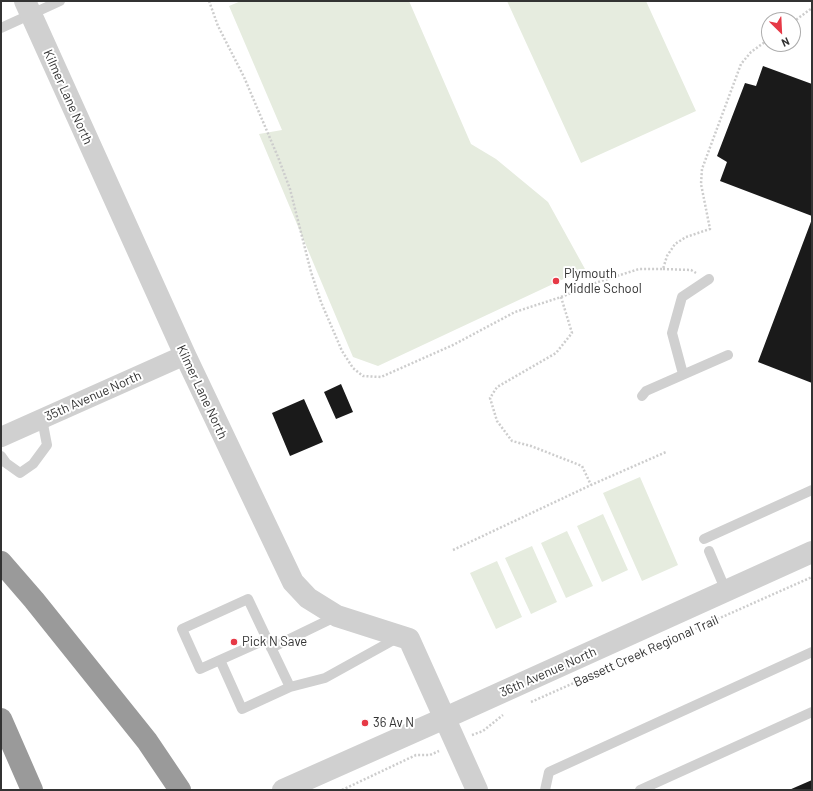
<!DOCTYPE html>
<html>
<head>
<meta charset="utf-8">
<style>
  body { margin:0 }
  #map { position:relative; width:813px; height:791px; overflow:hidden; background:#fff; font-family:Barlow,sans-serif }
  canvas { display:block }
  .frame { position:absolute; inset:0; border:2px solid #333; pointer-events:none }
  .north { position:absolute; left:761px; top:12px; width:40px; height:40px; box-sizing:border-box; background:#fff; border:1px solid #adadad; border-radius:50%; rotate:156deg; font-size:11px; font-weight:700; line-height:16px; text-align:center; color:#333 }
  .north::after { content:''; display:block; margin:auto; width:14px; height:18px; background:#e63946; clip-path:polygon(50% 0,100% 100%,50% 72%,0 100%) }
</style>
</head>
<body>
<div id="map">
<canvas width="813" height="791"></canvas>
<div class="frame"></div>
<div class="north">N</div>
</div>
<script>
const c = document.querySelector('canvas').getContext('2d');
c.lineJoin = 'round';
function fillPath(path, color) { c.fillStyle = color; c.fill(path, 'evenodd'); }
const shape = rows => new Path2D(rows.map(r => 'M' + r).join(''));
function strokePath(path, color, width, dash) { c.strokeStyle = color; c.lineWidth = width; c.lineCap = dash ? 'butt' : 'round'; c.setLineDash(dash || []); c.stroke(path); }
function write(font, color, halo, rows, align = 'center') {
  c.font = font + ' Barlow,sans-serif'; c.lineWidth = 4; c.setLineDash([]); c.textBaseline = 'middle'; c.strokeStyle = halo; c.fillStyle = color; for (const [text, x, y, turn = 0] of rows) {
    c.save(); c.translate(x, y); c.rotate((+turn || 0) * Math.PI / 180); c.textAlign = isNaN(turn) ? turn : align; if (halo) c.strokeText(text, 0, 0); c.fillText(text, 0, 0); c.restore();
  }
}
const green = shape([
  [241,1,409,1,471,144,496,159,548,202,585,269,378,366,353,357,259,134,282,130,229,6],
  [507,1,646,1,696,111,581,163],
  [640,477,678,565,642,581,603,493],
  [603,514,628,570,602,582,577,526],
  [567,531,593,586,566,598,541,543],
  [532,546,557,602,531,614,505,558],
  [497,561,522,617,496,629,470,573]
]);
const building = shape([
  [763,66,812,84,812,216,720,181,727,162,717,156,745,83,756,86],
  [812,219,812,383,758,362],
  [341,384,353,412,336,419,324,392],
  [304,399,323,442,290,456,272,413],
  [812,780,812,790,789,790]
]);
const path = shape([
  [209,1,218,26,244,77,278,157,290,189,311,272,321,302,342,351,353,368,363,376,381,377,453,345,515,312,561,297,598,282,639,269,663,269,667,256,675,244,686,237,710,229,701,184,702,169,741,64,751,52,769,39],
  [793,22,812,8],
  [663,269,691,270,696,273],
  [561,297,572,333,556,353,497,387,490,398,497,421,512,441,531,446,582,466,591,485],
  [453,550,591,485,666,452],
  [531,702,812,577],
  [472,735,483,731,503,715],
  [342,790,416,755,430,755,439,751]
]);
const service = shape([
  [1,28,60,1],
  [683,374,672,333,682,297,709,279],
  [642,396,646,391,728,355],
  [1,456,6,463,20,473,33,464,47,445,42,419],
  [704,539,812,490],
  [709,551,726,591],
  [271,648,337,616],
  [220,660,200,669,182,629,248,599,267,639],
  [290,687,267,639,220,660,242,709,290,687,325,678,399,637],
  [545,790,549,772,812,652],
  [640,790,812,712]
]);
const minor = shape([
  [1,437,185,355]
]);
const tertiary = shape([
  [25,1,185,355,293,582,308,598,337,616,409,639,477,790],
  [283,790,445,718,812,552]
]);
const motorway = shape([
  [1,562,34,600,147,741,180,790],
  [1,719,32,790]
]);
const markers = [
  [556,281,4,"#e63946"],
  [234,642,4,"#e63946"],
  [365,723,4,"#e63946"]
];
const streetNames = [
  ["Kilmer Lane North",68,97,66],
  ["Kilmer Lane North",202,392,65],
  ["35th Avenue North",93,396,-24],
  ["Bassett Creek Regional Trail",646,651,-24],
  ["36th Avenue North",548,672,-24]
];
const poiNames = [
  ["Plymouth",564,274],
  ["Middle School",564,289],
  ["Pick N Save",242,642],
  ["36 Av N",373,723]
];
fillPath(green, '#e6ecdf');
fillPath(building, '#1a1a1a');
strokePath(path, '#cdcdcd', 2.5, [2, 2]);
strokePath(service, '#d0d0d0', 10);
strokePath(minor, '#d0d0d0', 20);
strokePath(tertiary, '#d0d0d0', 22);
strokePath(motorway, '#9a9a9a', 22);
for (const [x, y, r, color] of markers) { const dot = new Path2D(); dot.arc(x, y, r, 0, 2 * Math.PI); c.fillStyle = color; c.fill(dot); strokePath(dot, '#fff', 1.5); }
write('13px', '#333', '#fff', streetNames);
write('13px', '#333', '#fff', poiNames, 'left');
</script>
</body>
</html>
